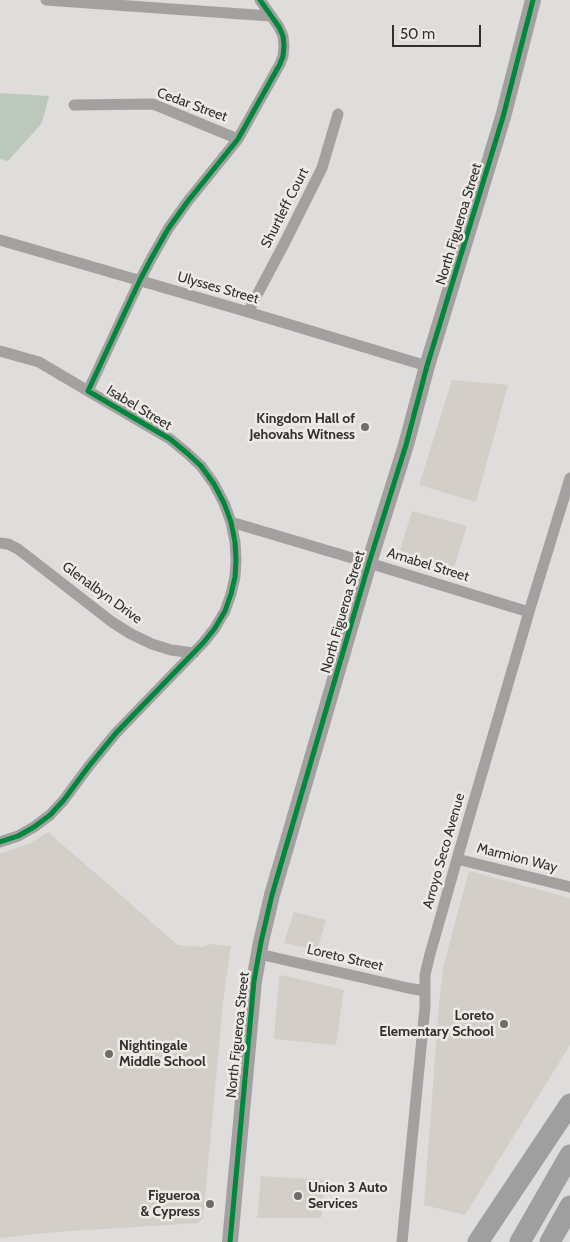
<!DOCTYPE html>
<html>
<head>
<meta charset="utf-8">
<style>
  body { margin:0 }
  #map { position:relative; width:570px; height:1242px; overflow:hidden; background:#dfdddb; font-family:Cabin,sans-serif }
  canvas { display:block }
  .scale { position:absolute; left:392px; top:25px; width:89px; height:22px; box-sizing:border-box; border:2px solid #31302e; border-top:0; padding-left:6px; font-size:15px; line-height:18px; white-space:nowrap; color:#31302e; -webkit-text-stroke:4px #eeebe7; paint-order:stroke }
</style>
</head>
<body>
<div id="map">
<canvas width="570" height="1242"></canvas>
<div class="scale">50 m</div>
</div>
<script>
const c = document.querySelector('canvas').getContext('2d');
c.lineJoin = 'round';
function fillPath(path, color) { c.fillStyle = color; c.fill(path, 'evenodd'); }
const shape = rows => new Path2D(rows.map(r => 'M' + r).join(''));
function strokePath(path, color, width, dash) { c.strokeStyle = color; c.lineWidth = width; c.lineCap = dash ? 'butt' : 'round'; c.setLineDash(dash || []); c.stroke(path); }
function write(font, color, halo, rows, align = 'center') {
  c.font = font + ' Cabin,sans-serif'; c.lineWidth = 5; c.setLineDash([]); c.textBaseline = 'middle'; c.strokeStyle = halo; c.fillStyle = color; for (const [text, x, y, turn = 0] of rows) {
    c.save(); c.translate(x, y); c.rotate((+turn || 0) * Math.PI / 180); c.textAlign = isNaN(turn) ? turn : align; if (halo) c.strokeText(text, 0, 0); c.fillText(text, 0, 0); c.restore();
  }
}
const built = shape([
  [452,380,508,385,476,502,419,485],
  [412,511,467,526,451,577,397,560],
  [48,832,178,945,203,947,209,944,231,946,224,994,203,1218,198,1223,57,1232,0,1238,0,854,30,843],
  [469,871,570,898,570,1045,465,1215,424,1205,439,1003,443,967],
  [294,912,326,920,317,950,284,943],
  [282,975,344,990,336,1045,274,1039,279,977],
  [261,1176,325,1180,321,1218,257,1218]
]);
const green = shape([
  [0,93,49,96,42,123,8,161,0,159]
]);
const minor = shape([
  [46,0,270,16],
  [74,105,153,104,238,139],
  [0,240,248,312,427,366],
  [248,312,284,244,322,168,338,114],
  [0,351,39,362,88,391],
  [231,522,369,563,529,612],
  [0,543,8,544,18,549,112,622,131,634,152,644,171,650,194,653],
  [0,842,18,836,34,827,50,815,63,801,89,766,116,733,204,642,215,628,225,611,231,594,235,577,236,560,235,542,231,522,224,503,214,484,201,466,187,453,170,439,88,391,140,280,151,259,168,229,188,201,238,139,280,64,283,56,284,46,283,36,279,27,260,0],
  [457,859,570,887],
  [259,954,408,988,425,991],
  [402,1242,425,1007,425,975,430,954,457,859,529,612,570,478]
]);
const secondary = shape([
  [230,1242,254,981,261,942,272,895,369,563,406,445,427,366,503,117,533,0]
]);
const motorway = shape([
  [478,1242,570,1104],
  [520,1242,570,1155],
  [550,1242,570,1206]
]);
const cycleway = shape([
  [0,842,18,836,34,827,50,815,63,801,89,766,116,733,204,642,215,628,225,611,231,594,235,577,236,560,235,542,231,522,224,503,214,484,201,466,187,453,170,439,88,391,140,280,151,259,168,229,188,201,238,139,280,64,283,56,284,46,283,36,279,27,260,0],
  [230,1242,254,981,261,942,272,895,369,563,406,445,427,366,503,117,533,0]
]);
const markers = [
  [365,427,5,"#6e6d6b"],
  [504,1024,5,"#6e6d6b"],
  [109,1054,5,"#6e6d6b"],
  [298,1196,5,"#6e6d6b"],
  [210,1204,5,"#6e6d6b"]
];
const streetNames = [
  ["Cedar Street",192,105,20],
  ["Shurtleff Court",285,208,-63],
  ["North Figueroa Street",459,224,-73],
  ["Ulysses Street",218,288,16],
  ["Isabel Street",139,408,31],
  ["Amabel Street",428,565,17],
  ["Glenalbyn Drive",102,593,36],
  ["North Figueroa Street",343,612,-74],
  ["Arroyo Seco Avenue",444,851,-74],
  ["Marmion Way",517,858,14],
  ["Loreto Street",345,958,13],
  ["North Figueroa Street",238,1035,-84]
];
const poiNames = [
  ["Kingdom Hall of",355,419],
  ["Jehovahs Witness",355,435],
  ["Loreto",494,1016],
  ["Elementary School",494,1032],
  ["Nightingale",119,1046,"left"],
  ["Middle School",119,1062,"left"],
  ["Union 3 Auto",308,1188,"left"],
  ["Services",308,1204,"left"],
  ["Figueroa",200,1196],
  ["& Cypress",200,1212]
];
fillPath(built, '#d3cfc8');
fillPath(green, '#bcc8bc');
strokePath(minor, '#a3a1a0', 11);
strokePath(secondary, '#a2a1a0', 16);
strokePath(motorway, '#a09f9f', 21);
strokePath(cycleway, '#00873e', 5);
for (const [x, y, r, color] of markers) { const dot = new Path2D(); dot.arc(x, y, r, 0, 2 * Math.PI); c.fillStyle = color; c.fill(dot); strokePath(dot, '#eeebe7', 2); }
write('14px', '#31302e', '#eeebe7', streetNames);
write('bold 14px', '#31302e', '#eeebe7', poiNames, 'right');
</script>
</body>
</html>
